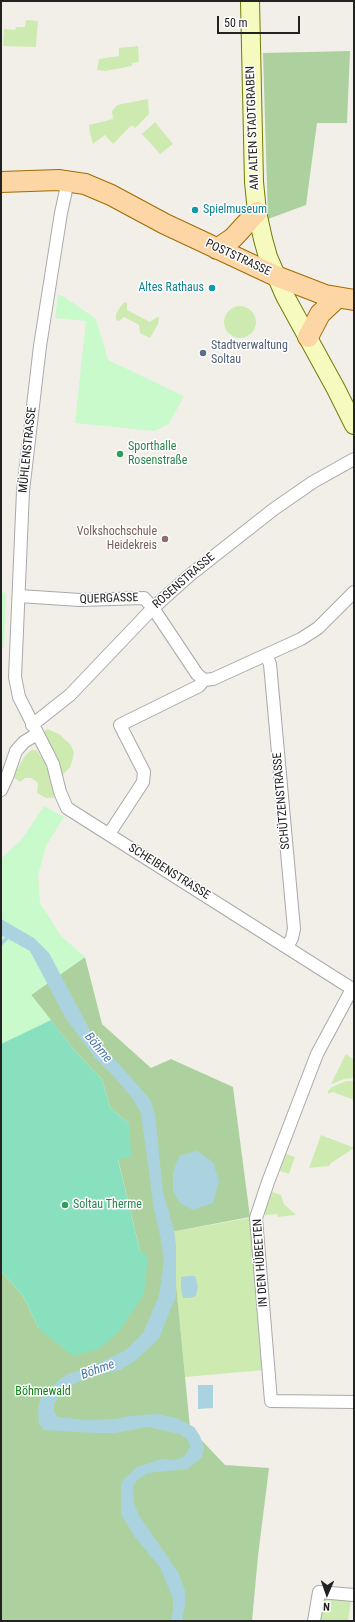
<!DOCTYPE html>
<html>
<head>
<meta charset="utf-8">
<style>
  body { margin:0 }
  #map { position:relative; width:355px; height:1622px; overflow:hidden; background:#f2efe9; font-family:"Roboto Condensed",sans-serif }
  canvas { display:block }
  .frame { position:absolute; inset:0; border:2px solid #222; pointer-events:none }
  .north { position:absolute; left:307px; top:1574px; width:40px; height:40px; -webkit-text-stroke:3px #fff; paint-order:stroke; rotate:182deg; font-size:11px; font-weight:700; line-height:16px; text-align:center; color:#222 }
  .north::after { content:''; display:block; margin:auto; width:14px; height:18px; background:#222; clip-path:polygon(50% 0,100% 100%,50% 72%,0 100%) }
  .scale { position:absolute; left:217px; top:16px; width:83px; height:18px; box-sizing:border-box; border:2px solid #222; border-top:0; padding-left:5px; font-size:12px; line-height:14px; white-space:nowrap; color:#222; -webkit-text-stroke:3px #fff; paint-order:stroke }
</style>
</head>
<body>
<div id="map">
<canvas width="355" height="1622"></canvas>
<div class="frame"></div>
<div class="north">N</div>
<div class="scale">50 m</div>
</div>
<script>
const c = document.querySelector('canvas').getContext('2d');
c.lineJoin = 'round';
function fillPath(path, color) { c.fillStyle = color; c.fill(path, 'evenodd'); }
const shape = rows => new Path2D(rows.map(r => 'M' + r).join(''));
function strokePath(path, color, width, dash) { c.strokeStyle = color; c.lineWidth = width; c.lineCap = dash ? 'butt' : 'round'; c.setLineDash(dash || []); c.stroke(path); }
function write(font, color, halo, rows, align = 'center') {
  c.font = font + ' "Roboto Condensed",sans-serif'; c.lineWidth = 3; c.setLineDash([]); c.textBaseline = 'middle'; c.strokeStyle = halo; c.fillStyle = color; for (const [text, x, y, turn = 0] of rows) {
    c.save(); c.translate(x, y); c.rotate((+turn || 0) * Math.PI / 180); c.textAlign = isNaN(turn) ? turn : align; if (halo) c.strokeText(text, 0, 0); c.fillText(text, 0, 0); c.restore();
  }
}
const grass = shape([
  [26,20,38,21,36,47,3,46,4,29,15,30,16,27,25,27],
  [138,46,139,62,132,63,132,66,106,71,97,70,99,59,119,56,119,48],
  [148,99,149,114,135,128,132,125,113,144,105,135,93,144,90,134,89,125,113,119,112,111,117,105],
  [155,122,173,144,160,154,142,134],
  [125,302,127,303,127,310,150,322,157,317,159,318,158,324,150,338,140,333,139,325,124,317,119,321,116,320,116,314,120,307],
  '224 322a16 16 0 1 1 32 0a16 16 0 1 1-32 0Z',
  [47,729,59,734,71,745,74,753,72,761,70,767,63,775,57,760,43,733],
  [31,750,35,750,37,751,44,761,50,776,54,798,46,798,37,793,38,785,37,782,31,778,25,778,20,782,13,777,24,757],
  [346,1054,354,1060,354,1078,344,1079,331,1084],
  [346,1081,354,1081,354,1100,333,1092,328,1094,328,1091,332,1087],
  [321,1135,352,1147,354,1146,354,1148,331,1163,329,1166,309,1168],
  [286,1154,295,1157,289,1174,280,1171],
  [272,1192,281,1195,284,1204,296,1215,278,1217,277,1214,266,1215,264,1213],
  [250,1218,264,1370,185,1377,171,1232],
  [326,1597,351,1600,348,1621,317,1621,320,1603]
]);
const forest = shape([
  [350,51,347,123,317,123,306,205,268,219,263,53],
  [85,957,102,1024,151,1068,171,1059,233,1087,250,1217,171,1232,190,1428,225,1465,269,1468,258,1556,252,1621,1,1621,1,1271,23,1296,39,1329,140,1251,118,1159,129,1124,110,1107,102,1079,76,1052,31,995]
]);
const park = shape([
  [58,295,63,296,96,319,108,360,184,396,169,424,154,431,75,423,86,321,55,318],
  [1,592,6,593,4,647,1,649],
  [44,806,64,817,46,846,38,875,40,903,61,936,85,957,31,995,51,1020,1,1044,1,859,22,839]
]);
const pitch = shape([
  [51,1020,76,1052,102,1079,110,1107,129,1124,131,1156,118,1160,140,1251,148,1256,144,1294,118,1333,98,1349,73,1356,39,1329,23,1296,1,1271,1,1044]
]);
const water = shape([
  [1,919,34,938,49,953,92,1034,150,1099,155,1114,163,1192,174,1230,176,1245,176,1296,159,1338,148,1349,135,1361,120,1370,91,1376,65,1388,54,1404,54,1412,58,1417,86,1420,115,1419,131,1416,157,1414,176,1418,194,1427,200,1436,204,1448,202,1457,198,1461,187,1469,148,1473,136,1481,133,1486,134,1504,140,1517,178,1572,185,1591,185,1604,182,1621,171,1621,173,1610,173,1599,160,1567,134,1536,121,1514,121,1484,124,1479,137,1467,162,1459,175,1460,182,1458,187,1453,190,1447,188,1440,180,1434,148,1427,115,1433,96,1433,44,1430,39,1424,38,1411,40,1399,60,1379,68,1374,89,1368,126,1350,143,1333,159,1296,164,1261,161,1240,154,1209,141,1113,132,1098,112,1074,95,1058,65,1017,30,951,1,935],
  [197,1151,213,1162,219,1181,213,1203,193,1210,180,1203,173,1191,173,1172,179,1156],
  [188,1276,195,1276,198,1286,196,1296,190,1298,183,1298,181,1288,181,1277],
  [198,1385,213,1385,213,1408,198,1409]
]);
const stream = shape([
  [1,944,10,935]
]);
const minor = shape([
  [68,181,61,213,40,346,23,491,15,677,19,697,53,764,60,792,67,808,354,990],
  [19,596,80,600,144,598,153,608,197,674,204,680],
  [266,655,270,664,294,929,292,938,287,947],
  [32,725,70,695,153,608,190,575,274,509,313,482,354,459],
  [1,790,7,777,16,751,24,742,37,734],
  [109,834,143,782,144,772,120,725,199,686,204,680,213,679,301,639,318,628,354,592],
  [352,989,317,1054,268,1182,256,1218,271,1401,354,1402],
  [314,1621,319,1592,354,1595]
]);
const secondary = shape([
  [250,1,254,182,257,212,263,239,268,257,285,296,336,389,354,425]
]);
const primary = shape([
  [1,182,58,180,85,184,111,195,165,224,276,276,325,295,354,300],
  [217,249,233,238,257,212],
  [308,337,320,314,337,298]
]);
const markers = [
  [195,210,4,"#0f9aa8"],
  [212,288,4,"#0f9aa8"],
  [203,353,4,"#5c6f8a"],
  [120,454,4,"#2e9e5b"],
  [165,539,4,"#8d6e63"],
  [65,1205,4,"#2e9e5b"]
];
const streetNames = [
  ["AM ALTEN STADTGRABEN",253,128,-92],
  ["POSTSTRASSE",238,258,25],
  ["MÜHLENSTRASSE",28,450,-84],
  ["ROSENSTRASSE",184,581,-41],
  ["QUERGASSE",109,599,-2],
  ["SCHÜTZENSTRASSE",282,801,-95],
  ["SCHEIBENSTRASSE",169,872,32],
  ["IN DEN HÜBEETEN",261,1263,-94]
];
const cultureNames = [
  ["Spielmuseum",203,210],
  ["Altes Rathaus",204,288,"right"]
];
const serviceNames = [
  ["Stadtverwaltung",211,346],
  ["Soltau",211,360]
];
const leisureNames = [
  ["Sporthalle",128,447],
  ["Rosenstraße",128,461],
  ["Soltau Therme",73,1205]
];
const educationNames = [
  ["Volkshochschule",157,532],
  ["Heidekreis",157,546]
];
const parkNames = [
  ["Böhmewald",43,1392]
];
const waterNames = [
  ["Böhme",98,1048,50],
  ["Böhme",98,1370,-20]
];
fillPath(grass, '#cdebb0');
fillPath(forest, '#add19e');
fillPath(park, '#c8facc');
fillPath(pitch, '#88e0be');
fillPath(water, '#aad3df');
strokePath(stream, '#aad3df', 3.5);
strokePath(minor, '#a9a9a9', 14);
strokePath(secondary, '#707d05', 20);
strokePath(primary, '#a06b00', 22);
strokePath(minor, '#fff', 12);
strokePath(secondary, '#f7fabf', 18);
strokePath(primary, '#fcd6a4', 20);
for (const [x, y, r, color] of markers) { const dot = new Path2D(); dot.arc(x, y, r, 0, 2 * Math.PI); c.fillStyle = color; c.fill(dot); strokePath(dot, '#fff', 1.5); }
write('12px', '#222', '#fff', streetNames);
write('12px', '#0d838f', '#fff', cultureNames, 'left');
write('12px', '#4e5e75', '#fff', serviceNames, 'left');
write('12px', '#27864d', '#fff', leisureNames, 'left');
write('12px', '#785e54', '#fff', educationNames, 'right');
write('12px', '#0c8416', '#fff', parkNames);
write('italic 13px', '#4a7aab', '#fff', waterNames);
</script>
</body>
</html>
